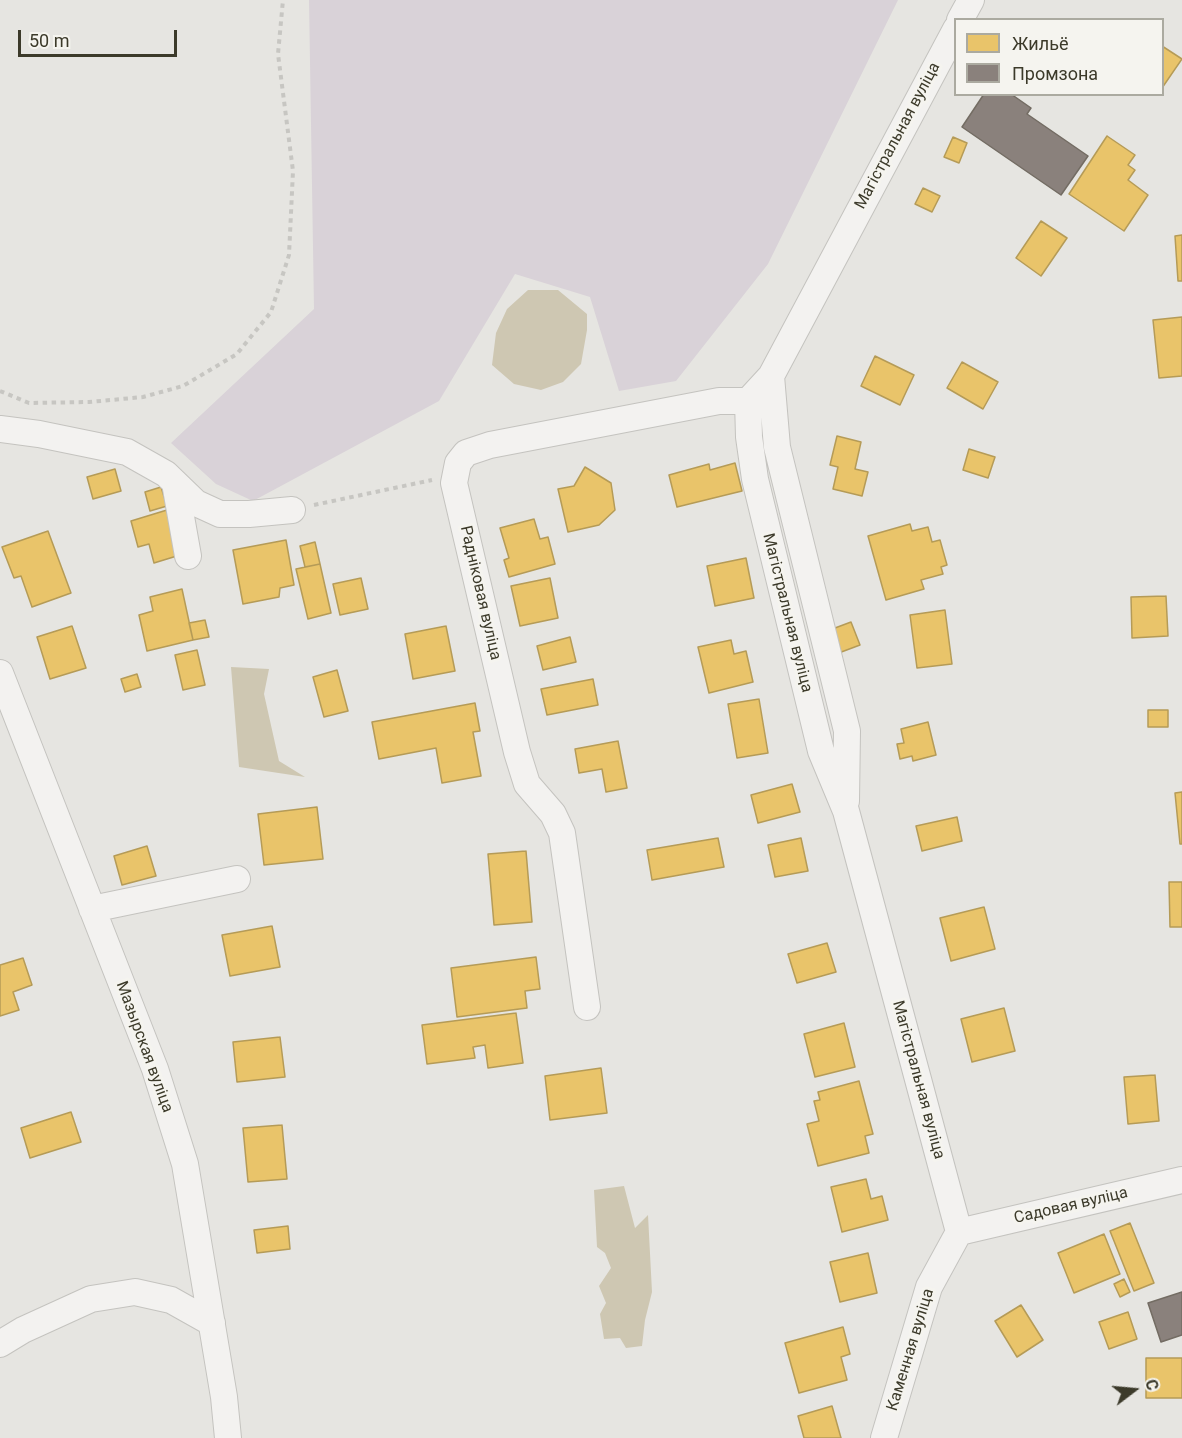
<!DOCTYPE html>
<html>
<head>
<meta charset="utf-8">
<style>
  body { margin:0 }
  #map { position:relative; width:1182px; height:1438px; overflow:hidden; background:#e6e5e1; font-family:Roboto,sans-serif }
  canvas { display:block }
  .legend { position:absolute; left:954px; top:18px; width:210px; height:78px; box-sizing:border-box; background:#f5f4ef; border:2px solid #abaaa0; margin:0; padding:8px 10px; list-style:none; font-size:18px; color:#3c3a2a }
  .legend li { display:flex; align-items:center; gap:12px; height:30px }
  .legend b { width:30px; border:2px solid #abaaa0 }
  .north { position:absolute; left:1104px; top:1360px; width:60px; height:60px; -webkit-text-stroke:4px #f5f4ef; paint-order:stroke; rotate:74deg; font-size:16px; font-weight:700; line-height:24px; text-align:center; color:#3c3a2a }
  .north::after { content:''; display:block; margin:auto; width:21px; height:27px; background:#3c3a2a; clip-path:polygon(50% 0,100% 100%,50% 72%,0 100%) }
  .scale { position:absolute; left:18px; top:30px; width:159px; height:27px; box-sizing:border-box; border:3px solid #3c3a2a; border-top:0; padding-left:8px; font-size:18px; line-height:21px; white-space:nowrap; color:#3c3a2a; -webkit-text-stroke:4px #f5f4ef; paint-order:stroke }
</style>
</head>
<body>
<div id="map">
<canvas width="1182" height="1438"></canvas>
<ul class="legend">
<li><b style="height:16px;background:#e9c46a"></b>Жильё</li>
<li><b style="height:16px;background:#8a817c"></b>Промзона</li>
</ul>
<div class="north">С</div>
<div class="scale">50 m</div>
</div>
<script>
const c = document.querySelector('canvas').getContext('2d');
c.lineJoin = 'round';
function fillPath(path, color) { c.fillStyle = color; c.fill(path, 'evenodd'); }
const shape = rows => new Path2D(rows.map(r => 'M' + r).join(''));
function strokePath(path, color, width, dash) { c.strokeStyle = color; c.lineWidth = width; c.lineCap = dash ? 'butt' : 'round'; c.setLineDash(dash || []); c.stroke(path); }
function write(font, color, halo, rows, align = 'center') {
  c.font = font + ' Roboto,sans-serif'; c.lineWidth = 6; c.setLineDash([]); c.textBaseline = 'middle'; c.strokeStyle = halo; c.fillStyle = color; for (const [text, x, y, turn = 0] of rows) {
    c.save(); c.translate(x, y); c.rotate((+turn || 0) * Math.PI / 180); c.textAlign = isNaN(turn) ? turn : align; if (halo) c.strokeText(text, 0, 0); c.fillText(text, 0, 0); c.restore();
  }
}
const green = shape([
  [309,0,898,0,768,264,676,381,619,391,590,297,515,274,439,401,253,501,216,484,171,443,314,309]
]);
const water = shape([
  [528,290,558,290,587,314,587,330,581,364,563,382,541,390,514,384,492,365,496,333,507,309],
  [231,667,269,669,264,694,279,761,305,777,239,767],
  [624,1186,635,1228,648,1215,652,1292,645,1320,642,1346,626,1348,620,1338,604,1339,600,1314,606,1303,599,1286,611,1268,605,1253,597,1247,594,1190]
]);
const homes = shape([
  [1162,46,1182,59,1162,88,1162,46],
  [1107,136,1135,155,1128,165,1135,170,1128,180,1148,195,1124,231,1069,194,1107,136],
  [953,137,967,143,959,163,944,157,953,137],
  [923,188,940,196,932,212,915,204,923,188],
  [1041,221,1067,238,1041,276,1016,258,1041,221],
  [1182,235,1182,281,1178,281,1175,236,1182,235],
  [1182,317,1182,376,1159,378,1153,320,1182,317],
  [875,356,914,375,900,405,861,386,875,356],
  [962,362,998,382,983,409,947,388,962,362],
  [837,436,861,442,855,469,868,472,862,496,833,489,838,467,830,465,837,436],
  [969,449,995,457,988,478,963,470,969,449],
  [735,463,742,491,677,507,669,475,709,464,710,470,735,463],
  [585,467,611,483,615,510,599,525,568,532,558,489,574,486,585,467],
  [115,469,121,491,93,499,87,477,115,469],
  [161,487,167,506,150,511,145,492,161,487],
  [167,510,180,555,154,563,149,544,138,547,131,521,167,510],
  [534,519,540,539,548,537,555,564,509,577,504,560,509,558,500,528,534,519],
  [910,524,912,531,928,527,932,542,940,540,947,565,941,567,943,574,921,580,924,589,886,600,868,536,910,524],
  [48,531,71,593,32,607,21,576,14,578,2,547,48,531],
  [286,540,294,585,280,588,279,597,243,604,233,550,286,540],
  [315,542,320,564,305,567,300,546,315,542],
  [746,558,754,598,715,606,707,566,746,558],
  [320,564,331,613,308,619,296,569,320,564],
  [361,578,368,609,340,615,333,584,361,578],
  [550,578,558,618,520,626,511,586,550,578],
  [182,589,193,640,147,651,139,615,153,611,150,597,182,589],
  [1166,596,1168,636,1132,638,1131,597,1166,596],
  [945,610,952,664,917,668,910,615,945,610],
  [205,620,209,637,193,640,189,623,205,620],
  [851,622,860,645,836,654,827,631,851,622],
  [72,626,86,668,50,679,37,637,72,626],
  [446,626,455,671,413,679,405,634,446,626],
  [570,637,576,662,543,670,537,646,570,637],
  [731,640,734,654,746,651,753,682,709,693,698,647,731,640],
  [197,650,205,685,183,690,175,655,197,650],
  [337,670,348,711,324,717,313,677,337,670],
  [137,674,141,687,125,692,121,679,137,674],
  [593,679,598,705,547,715,541,689,593,679],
  [759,699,768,753,737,758,728,704,759,699],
  [475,703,480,731,473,732,481,776,442,783,436,748,379,759,372,722,475,703],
  [1148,710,1168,710,1168,727,1148,727,1148,710],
  [928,722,936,755,913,761,912,756,900,759,897,744,904,743,901,729,928,722],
  [618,741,627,788,606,792,602,769,579,773,575,749,618,741],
  [792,784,800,812,758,823,751,795,792,784],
  [1182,792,1182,844,1180,844,1175,793,1182,792],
  [317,807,323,859,264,865,258,814,317,807],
  [957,817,962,841,922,851,916,826,957,817],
  [718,838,724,867,652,880,647,850,718,838],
  [801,838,808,871,775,877,768,845,801,838],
  [147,846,156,876,122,885,114,856,147,846],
  [526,851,532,922,494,925,488,854,526,851],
  [1169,882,1182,882,1182,927,1170,927,1169,882],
  [984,907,995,949,951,961,940,918,984,907],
  [272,926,280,967,230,976,222,935,272,926],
  [827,943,836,972,797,983,788,954,827,943],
  [536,957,540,989,525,991,527,1008,457,1017,451,968,536,957],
  [23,958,32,985,13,992,19,1010,0,1016,0,965,23,958],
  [1004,1008,1015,1051,972,1062,961,1019,1004,1008],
  [516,1013,523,1063,488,1068,485,1045,473,1047,475,1058,427,1064,422,1025,516,1013],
  [844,1023,855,1067,815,1077,804,1034,844,1023],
  [280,1037,285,1077,237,1082,233,1042,280,1037],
  [601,1068,607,1113,550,1120,545,1076,601,1068],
  [1155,1075,1159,1121,1128,1124,1124,1077,1155,1075],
  [859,1081,873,1134,865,1136,869,1153,818,1166,807,1124,819,1121,814,1101,820,1100,818,1092,859,1081],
  [71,1112,81,1142,30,1158,21,1128,71,1112],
  [282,1125,287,1179,248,1182,243,1128,282,1125],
  [866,1179,871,1199,882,1196,888,1220,842,1232,831,1187,866,1179],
  [1130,1223,1154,1283,1134,1291,1110,1231,1130,1223],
  [288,1226,290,1249,257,1253,254,1230,288,1226],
  [1104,1234,1120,1274,1074,1293,1058,1253,1104,1234],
  [868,1253,877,1293,840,1302,830,1262,868,1253],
  [1124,1279,1130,1292,1120,1297,1114,1284,1124,1279],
  [1021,1305,1043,1340,1017,1357,995,1321,1021,1305],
  [1128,1312,1137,1339,1109,1349,1099,1322,1128,1312],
  [843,1327,850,1354,841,1357,847,1380,799,1393,785,1343,843,1327],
  [1146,1358,1182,1358,1182,1398,1146,1398,1146,1358],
  [832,1406,841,1438,804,1438,798,1416,832,1406]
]);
const industry = shape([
  [984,94,1011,94,1031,108,1027,114,1088,156,1061,195,962,127,984,94],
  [1182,1292,1182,1335,1161,1342,1148,1303,1182,1292]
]);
const path = shape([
  [0,391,29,403,89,402,143,397,183,386,237,354,271,312,289,255,293,171,278,54,283,0],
  [314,505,432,480]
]);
const minor = shape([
  [960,20,971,0],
  [956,29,771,376,748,401,749,437,755,479,821,751,846,811,959,1232],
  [771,376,777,447,847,731,846,801],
  [0,429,39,434,127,452,166,474,196,503,220,514,249,514,292,510],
  [175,483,188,556],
  [0,673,155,1069,185,1164,224,1397,228,1438],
  [92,909,237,879],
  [587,1007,562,833,553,814,527,784,517,752,454,483,458,463,466,453,490,445,719,401,748,401],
  [959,1232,1182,1180],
  [0,1344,23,1330,91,1299,135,1292,171,1300,212,1323],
  [884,1438,929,1287,959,1232]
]);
const streetNames = [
  ["Магістральная вуліца",898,136,-62],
  ["Радніковая вуліца",480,593,77],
  ["Магістральная вуліца",787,613,76],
  ["Мазырская вуліца",144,1047,70],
  ["Магістральная вуліца",918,1080,75],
  ["Садовая вуліца",1071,1206,-13],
  ["Каменная вуліца",911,1350,-73]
];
fillPath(green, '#d9d2d8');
fillPath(water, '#cec7b2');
fillPath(homes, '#e9c46a');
strokePath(homes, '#b59b57', 1.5);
fillPath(industry, '#8a817c');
strokePath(industry, '#736c63', 1.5);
strokePath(minor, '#c4c3bf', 28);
strokePath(path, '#c7c6c2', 4, [4.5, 4.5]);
strokePath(minor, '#f3f2f0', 26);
write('16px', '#3c3a2a', '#f5f4ef', streetNames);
</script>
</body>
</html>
